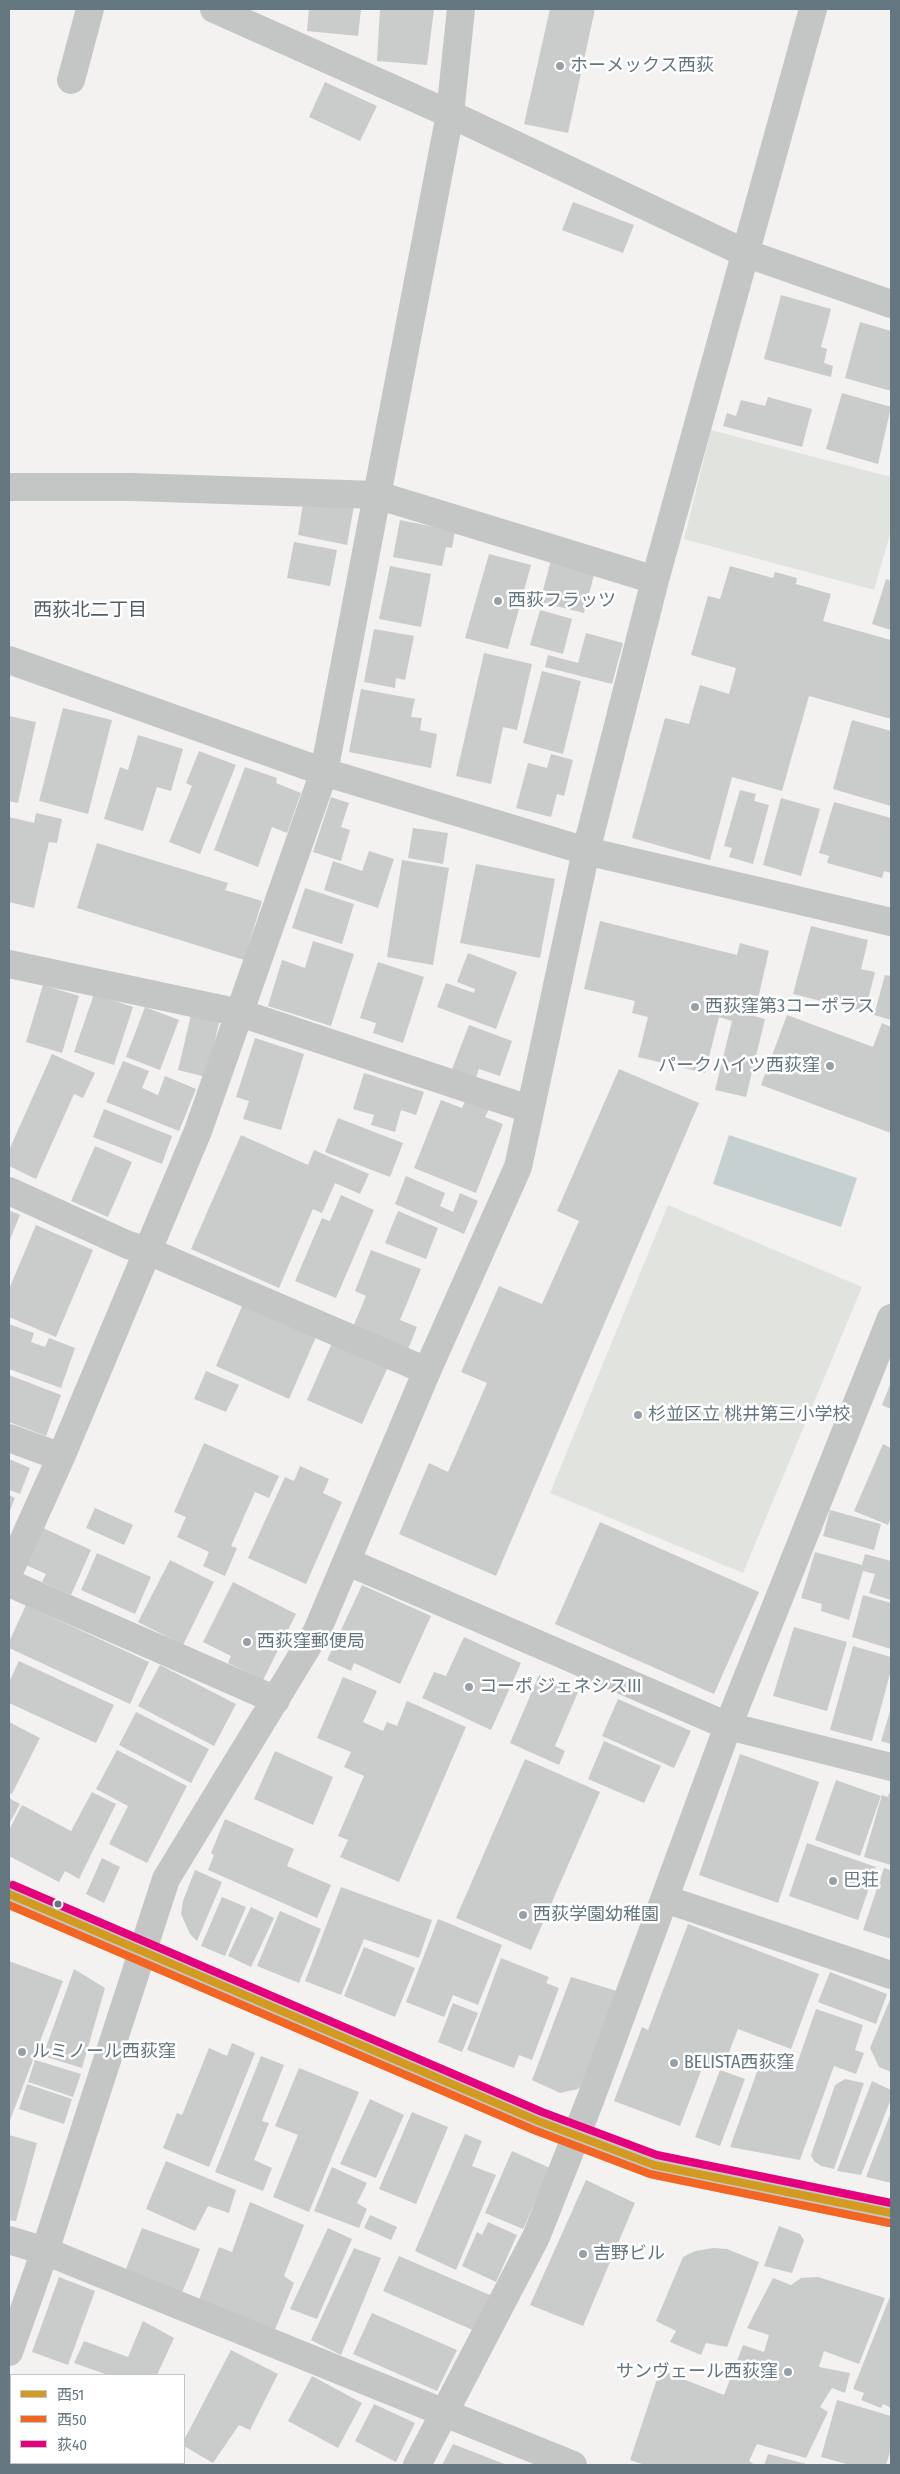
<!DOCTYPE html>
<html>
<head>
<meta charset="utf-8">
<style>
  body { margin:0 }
  #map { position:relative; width:900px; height:2474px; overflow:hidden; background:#f3f2f0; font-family:"Fira Sans Condensed","Noto Sans JP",sans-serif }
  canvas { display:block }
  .frame { position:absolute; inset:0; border:10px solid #64767f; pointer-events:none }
  .legend { position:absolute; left:10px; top:2374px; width:175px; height:90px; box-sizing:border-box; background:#fff; border:1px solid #c1c8cc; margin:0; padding:6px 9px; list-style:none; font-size:15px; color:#64767f }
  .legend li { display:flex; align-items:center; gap:10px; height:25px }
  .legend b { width:25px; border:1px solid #c1c8cc }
</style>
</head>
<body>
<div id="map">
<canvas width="900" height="2474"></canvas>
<div class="frame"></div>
<ul class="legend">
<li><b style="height:6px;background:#d29a20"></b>西51</li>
<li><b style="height:6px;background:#f26522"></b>西50</li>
<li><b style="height:6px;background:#e5007d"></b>荻40</li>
</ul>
</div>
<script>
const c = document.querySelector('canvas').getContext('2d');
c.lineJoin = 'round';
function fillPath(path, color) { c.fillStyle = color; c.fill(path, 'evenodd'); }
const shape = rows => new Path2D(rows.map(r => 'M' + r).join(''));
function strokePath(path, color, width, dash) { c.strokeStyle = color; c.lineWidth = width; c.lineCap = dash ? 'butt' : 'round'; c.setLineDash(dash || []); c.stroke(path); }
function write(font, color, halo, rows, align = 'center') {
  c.font = font + ' "Fira Sans Condensed","Noto Sans JP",sans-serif'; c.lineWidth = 5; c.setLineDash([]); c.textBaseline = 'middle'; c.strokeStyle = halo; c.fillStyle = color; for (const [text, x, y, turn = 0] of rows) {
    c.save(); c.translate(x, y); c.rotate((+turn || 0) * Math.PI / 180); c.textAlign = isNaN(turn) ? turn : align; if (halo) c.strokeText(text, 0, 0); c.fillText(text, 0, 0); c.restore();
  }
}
const green = shape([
  [711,430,891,477,891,531,874,590,684,539],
  [668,1205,862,1287,743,1573,550,1493]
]);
const water = shape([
  [729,1135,857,1178,841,1227,713,1184]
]);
const building = shape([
  [309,9,361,9,358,36,307,31],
  [380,9,434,9,427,65,377,61],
  [550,9,595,9,568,133,524,124],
  [325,82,377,106,360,141,309,117],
  [573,202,634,225,623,253,562,230],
  [781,295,831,309,821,347,827,349,824,363,833,366,831,377,764,359],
  [860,322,891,331,891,391,845,378],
  [842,393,891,407,878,464,826,449],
  [768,397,812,409,802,447,723,426,727,413,736,416,741,400,765,406],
  [304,497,355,500,347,545,298,535],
  [400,520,455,531,452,548,446,547,442,566,393,557],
  [294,542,337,550,330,586,287,578],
  [489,554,531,565,508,649,465,638],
  [551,560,595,571,584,613,540,602],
  [390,566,431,574,421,627,379,619],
  [730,566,773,578,775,572,797,578,796,584,831,594,823,621,891,640,891,719,809,696,782,791,732,777,710,860,632,838,665,718,689,724,700,685,729,694,736,668,691,655,708,596,720,599],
  [886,579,891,581,891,630,872,624],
  [540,610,572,619,563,654,530,645],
  [374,629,414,636,405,680,396,678,395,688,364,682],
  [586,633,623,643,612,684,545,667,548,655,578,663],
  [484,653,532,664,517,730,503,727,491,784,456,776],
  [542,671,581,681,563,754,523,743],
  [361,689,415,699,411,717,422,718,420,730,437,734,431,768,349,752],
  [63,708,112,720,88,814,39,801],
  [9,716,36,722,18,803,9,801],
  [852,720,891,731,891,806,833,789],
  [138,735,183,749,171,791,157,787,143,831,104,819,120,767,128,770],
  [199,751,236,765,200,854,169,842,192,786,186,783],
  [551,754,573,760,564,796,557,794,551,817,516,808,528,763,547,768],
  [245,767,277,778,276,783,301,793,287,833,272,827,258,867,214,850],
  [740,790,756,794,754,801,769,805,753,864,729,857,732,848,724,846],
  [331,797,349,803,341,827,350,830,341,861,313,852],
  [781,798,820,809,801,876,763,865],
  [834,802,891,818,891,873,884,871,882,878,827,863,829,856,819,853],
  [36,813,62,819,57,843,49,842,34,908,9,902,9,817,34,823],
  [413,828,448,833,443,864,408,858],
  [97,843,228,883,225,890,262,901,244,960,77,908],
  [369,851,394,859,378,908,324,890,333,861,362,871],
  [402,860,449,868,433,965,387,957],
  [476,864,555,879,540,958,460,943],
  [305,888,354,904,342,944,292,928],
  [600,921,737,955,740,943,769,951,754,1016,765,1019,746,1097,715,1090,732,1021,719,1017,705,1073,638,1057,648,1017,632,1013,635,1001,584,989],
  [811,926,868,940,861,969,875,972,865,1012,793,994],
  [313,941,354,954,331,1026,268,1006,282,960,305,968],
  [468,953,517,972,496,1029,437,1007,446,983,474,993,475,989,457,982],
  [378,962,424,977,403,1043,373,1033,376,1023,360,1018],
  [885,975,891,976,891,1020,874,1015],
  [43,985,79,996,62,1053,26,1042],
  [94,994,133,1007,114,1065,74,1052],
  [145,1007,179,1020,160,1070,126,1057],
  [191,1015,219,1023,206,1077,178,1070],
  [787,1015,873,1047,882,1023,891,1027,891,1133,761,1085],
  [469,1025,512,1041,500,1076,479,1069,475,1081,451,1072],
  [255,1038,304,1054,281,1130,243,1119,249,1101,236,1097],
  [52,1054,95,1073,83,1098,74,1094,36,1179,9,1166,9,1150],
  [123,1061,149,1071,142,1088,158,1095,165,1076,196,1089,179,1131,106,1102],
  [619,1069,699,1103,496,1576,399,1534,429,1463,448,1472,487,1383,461,1372,499,1286,542,1304,579,1221,557,1211],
  [364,1073,424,1092,416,1115,401,1110,395,1132,371,1125,374,1115,353,1109],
  [466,1099,489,1109,485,1117,503,1124,476,1193,414,1168,441,1100,462,1108],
  [104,1109,172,1136,162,1164,93,1137],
  [338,1118,403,1143,390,1177,325,1152],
  [241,1135,308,1165,314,1150,369,1174,360,1194,335,1183,322,1213,313,1209,279,1288,191,1249],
  [95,1146,132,1162,108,1217,71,1201],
  [406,1176,445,1193,440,1206,453,1212,460,1193,478,1201,464,1234,395,1204],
  [341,1195,374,1210,336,1298,295,1281,322,1218,330,1221],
  [9,1210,20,1215,9,1242],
  [398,1211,438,1228,426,1259,385,1243],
  [36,1225,93,1250,56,1337,9,1317,9,1289],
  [371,1250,421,1269,400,1320,417,1327,408,1349,353,1327,366,1296,355,1291],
  [243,1304,316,1337,289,1399,216,1366],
  [9,1324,34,1333,31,1342,45,1347,49,1338,75,1348,61,1388,9,1369],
  [332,1343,388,1367,362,1424,307,1400],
  [206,1371,239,1385,226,1412,194,1399],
  [9,1375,61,1395,46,1436,9,1422],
  [891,1382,891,1409,882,1405],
  [204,1443,279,1476,269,1498,255,1492,231,1546,237,1548,225,1576,203,1566,209,1552,177,1537,186,1517,174,1512],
  [883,1444,891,1448,891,1518,888,1525,854,1511],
  [9,1459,30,1468,20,1494,9,1490],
  [300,1466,329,1479,323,1493,342,1502,306,1584,248,1558,285,1477,294,1481],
  [9,1495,15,1498,9,1513],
  [95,1508,133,1525,124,1545,86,1528],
  [830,1510,881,1524,874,1550,823,1536],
  [600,1522,759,1592,714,1694,555,1624],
  [43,1528,91,1550,71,1595,42,1582,46,1574,26,1565],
  [815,1552,862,1565,865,1554,891,1561,891,1600,869,1593,875,1574,863,1571,849,1620,821,1611,822,1604,801,1598],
  [97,1553,151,1577,135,1614,81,1590],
  [170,1560,214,1582,183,1645,138,1622],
  [233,1582,296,1614,263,1680,228,1663,231,1656,203,1642],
  [362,1585,431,1616,400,1684,354,1663,351,1671,327,1660],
  [863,1595,891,1603,891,1649,852,1637],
  [26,1605,149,1662,130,1704,9,1648,9,1642],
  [794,1627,847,1642,827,1711,773,1696],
  [464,1637,521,1663,491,1730,422,1698,434,1672,446,1676],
  [853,1646,891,1657,891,1670,872,1741,830,1730],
  [19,1661,114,1705,96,1743,9,1703,9,1682],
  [160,1665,236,1704,214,1746,138,1706],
  [539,1675,578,1692,555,1746,565,1751,559,1765,510,1743],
  [343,1677,377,1691,363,1722,383,1731,387,1722,397,1726,407,1701,466,1727,399,1882,340,1857,348,1840,338,1836,364,1776,344,1767,351,1752,317,1738],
  [618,1699,691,1731,674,1768,602,1736],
  [891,1708,891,1744,881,1741],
  [136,1712,209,1749,191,1783,119,1745],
  [9,1722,40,1738,12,1794,9,1793],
  [604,1741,661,1766,644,1803,588,1779],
  [117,1750,187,1786,147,1863,109,1844,128,1806,96,1789],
  [275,1751,333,1777,313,1825,254,1799],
  [740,1754,819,1782,778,1903,699,1875],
  [525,1759,600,1792,531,1950,456,1918],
  [836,1780,881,1796,860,1856,815,1840],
  [92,1792,116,1804,79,1879,65,1871,59,1882,9,1856,9,1830,22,1805,71,1831],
  [889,1793,891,1794,891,1865,864,1857,882,1795,888,1797],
  [9,1798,20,1804,9,1824],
  [225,1819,294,1849,287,1866,331,1885,317,1918,208,1870,214,1855,211,1853],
  [807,1843,876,1867,858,1920,789,1896],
  [102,1858,120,1867,104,1903,86,1894],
  [884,1868,891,1870,891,1939,863,1930],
  [195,1870,222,1882,197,1941,190,1934,181,1914,183,1901],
  [341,1887,432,1920,419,1958,364,1939,341,1995,305,1981],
  [222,1897,246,1907,225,1956,201,1946],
  [251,1907,274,1918,251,1967,228,1956],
  [280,1911,321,1929,299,1983,257,1966],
  [438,1919,502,1945,478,2005,453,1995,444,2017,406,2002],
  [688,1924,819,1974,791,2049,738,2029,726,2060,721,2058,718,2066,701,2071,680,2126,614,2101,642,2027,648,2030],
  [364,1947,415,1968,395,2017,344,1996],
  [501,1958,549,1977,546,1983,559,1988,532,2060,519,2055,514,2068,467,2050],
  [9,1961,63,1981,9,2123],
  [74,1969,105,1988,82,2068,43,2056],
  [830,1972,887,1994,876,2024,818,2002],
  [571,1977,617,1991,584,2083,578,2089,560,2093,532,2080],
  [891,1997,891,2072,879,2067,870,2048],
  [453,2003,478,2013,462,2052,438,2042],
  [816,2009,863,2025,855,2050,864,2053,856,2074,834,2066,800,2160,730,2147,763,2055,796,2067],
  [232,2043,255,2053,209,2167,163,2148,177,2113,182,2115,209,2048,227,2056],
  [261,2056,284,2065,262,2121,269,2123,254,2160,272,2168,263,2191,215,2172],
  [35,2060,81,2074,73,2097,28,2082],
  [299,2068,359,2092,309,2212,273,2197,298,2135,275,2126],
  [720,2070,745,2079,720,2146,695,2137],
  [845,2079,864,2083,834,2169,821,2166,814,2161,811,2155,835,2085],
  [872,2081,891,2090,891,2099,861,2175,837,2171],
  [27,2084,72,2099,64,2124,19,2109],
  [370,2099,404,2115,376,2178,340,2164],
  [412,2112,448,2127,416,2204,379,2189],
  [891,2112,891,2183,866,2177],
  [465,2134,482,2141,472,2166,496,2175,456,2270,415,2251],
  [9,2135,37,2143,16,2221,9,2220],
  [512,2151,550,2168,523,2229,485,2213],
  [166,2161,236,2190,229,2213,208,2206,195,2231,146,2209],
  [332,2167,367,2183,357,2203,367,2209,359,2228,314,2211],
  [586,2180,635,2203,583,2326,530,2305],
  [250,2202,304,2225,284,2276,294,2283,274,2332,199,2300,219,2247,232,2252],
  [370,2215,397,2227,391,2240,364,2228],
  [488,2222,517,2235,496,2282,462,2266,477,2232,482,2235],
  [779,2226,800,2234,804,2240,792,2273,764,2266],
  [142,2228,200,2249,181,2295,126,2269],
  [328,2228,352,2239,317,2319,290,2309],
  [354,2248,381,2258,341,2355,311,2340],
  [713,2248,727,2249,759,2262,727,2347,706,2343,701,2355,670,2342,676,2331,656,2321,683,2257,695,2251],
  [399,2256,490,2295,475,2331,383,2291],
  [59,2277,95,2291,68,2365,32,2352],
  [818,2277,885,2298,859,2364,824,2351,819,2367,850,2373,845,2393,832,2388,820,2407,828,2412,806,2458,757,2444,749,2461,755,2465,645,2465,630,2460,660,2370,724,2395,743,2345,764,2352,769,2335,747,2328,773,2278,791,2285,801,2278],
  [891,2294,891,2408,883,2404,881,2408,861,2400,864,2393,853,2389],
  [372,2313,457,2350,437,2391,353,2354],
  [143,2321,174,2338,157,2375,108,2375,74,2363,84,2341,128,2357],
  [231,2350,278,2374,250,2430,239,2425,213,2463,184,2446,184,2440],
  [312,2376,362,2403,338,2448,288,2421],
  [837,2400,891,2416,891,2449,886,2465,850,2465,821,2457],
  [374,2404,415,2423,396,2462,355,2441],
  [453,2444,507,2465,442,2465],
  [768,2454,810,2465,764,2465]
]);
const minor = shape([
  [214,9,450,114,745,253,891,304],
  [71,80,90,9],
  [9,487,132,487,377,495,655,580],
  [9,660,324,772,586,851,891,922],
  [9,964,240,1013,529,1109],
  [9,1191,128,1245,148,1251,427,1371],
  [9,1438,61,1457],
  [348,1562,728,1726,891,1767],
  [9,1572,61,1457,198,1131,324,772,450,114,461,9],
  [9,1583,276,1700],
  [665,1899,891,1975],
  [9,2240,45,2251,573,2465],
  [9,2352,45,2251,166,1879,317,1631,427,1371,518,1167,586,851,655,580,813,9],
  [417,2465,536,2237,591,2098,728,1726,891,1318]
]);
const tertiary = shape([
  [9,1894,538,2121,654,2165,891,2213]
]);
const bus1 = shape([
  [9,1894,538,2121,654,2165,891,2213]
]);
const bus2 = shape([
  [9,1905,534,2130,650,2174,889,2223]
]);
const bus3 = shape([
  [13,1885,542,2112,657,2155,891,2203]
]);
const markers = [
  [560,66,5,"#96a1a7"],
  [498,601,5,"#96a1a7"],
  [695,1007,5,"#96a1a7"],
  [830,1066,5,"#96a1a7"],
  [638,1415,5,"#96a1a7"],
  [247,1642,5,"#96a1a7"],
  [469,1687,5,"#96a1a7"],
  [833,1881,5,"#96a1a7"],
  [58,1904,4.5,"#64767f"],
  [523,1915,5,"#96a1a7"],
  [22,2052,5,"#96a1a7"],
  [674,2063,5,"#96a1a7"],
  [583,2254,5,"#96a1a7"],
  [788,2372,5,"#96a1a7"]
];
const poiNames = [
  ["ホーメックス西荻",570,66],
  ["西荻フラッツ",508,601],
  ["西荻窪第3コーポラス",705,1007],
  ["パークハイツ西荻窪",820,1066,"right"],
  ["杉並区立 桃井第三小学校",648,1415],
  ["西荻窪郵便局",257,1642],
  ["コーポ ジェネシスIII",479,1687],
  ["巴荘",843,1881],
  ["西荻学園幼稚園",533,1915],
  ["ルミノール西荻窪",32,2052],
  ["BELISTA西荻窪",684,2063],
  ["吉野ビル",593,2254],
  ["サンヴェール西荻窪",778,2372,"right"]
];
const neighbourhoodNames = [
  ["西荻北二丁目",90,611]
];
fillPath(green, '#e1e4de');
fillPath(water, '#c6d0d1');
fillPath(building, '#cacbcb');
strokePath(minor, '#c4c6c6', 28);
strokePath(tertiary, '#c4c6c6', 28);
strokePath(bus1, '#d29a20', 8);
strokePath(bus2, '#f26522', 8);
strokePath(bus3, '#e5007d', 8);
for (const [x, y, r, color] of markers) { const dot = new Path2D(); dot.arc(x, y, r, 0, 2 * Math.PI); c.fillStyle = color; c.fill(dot); strokePath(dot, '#fff', 2); }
write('18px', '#64767f', '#fff', poiNames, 'left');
write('19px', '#515e65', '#fff', neighbourhoodNames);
</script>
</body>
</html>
